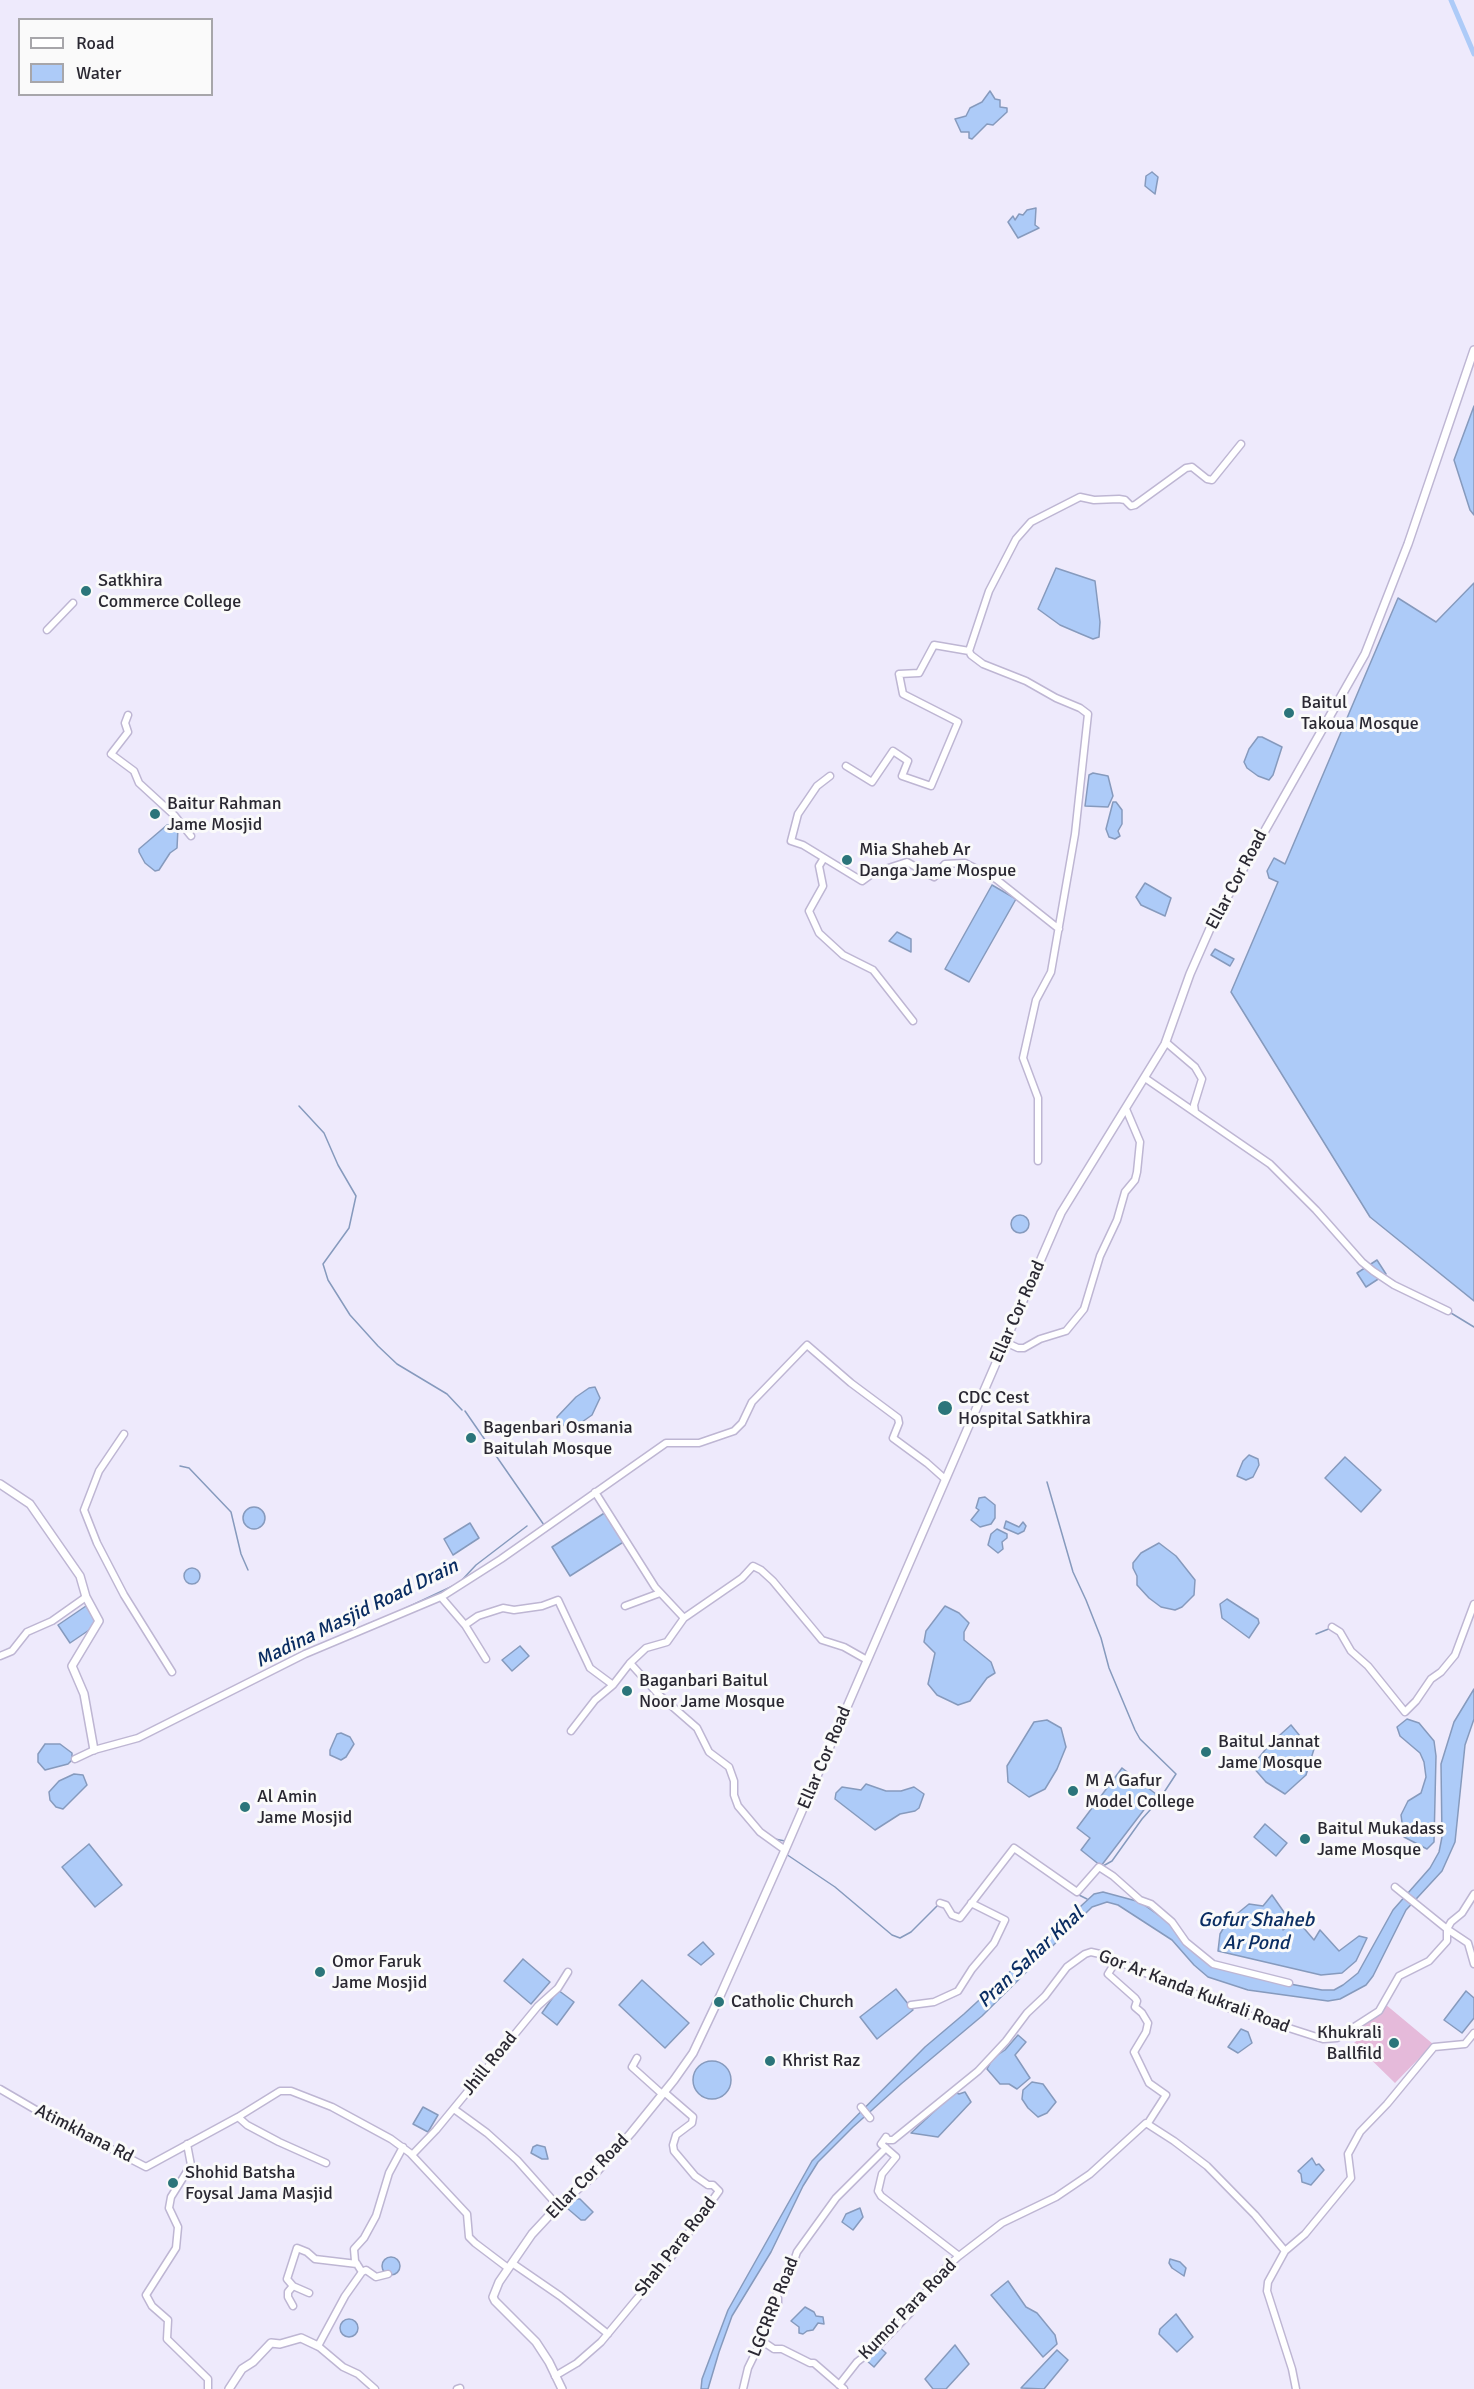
<!DOCTYPE html>
<html>
<head>
<meta charset="utf-8">
<style>
  body { margin:0 }
  #map { position:relative; width:1474px; height:2389px; overflow:hidden; background:#eeeafc; font-family:Signika,sans-serif }
  canvas { display:block }
  .legend { position:absolute; left:18px; top:18px; width:195px; height:78px; box-sizing:border-box; background:#fafafa; border:2px solid #a7a6aa; margin:0; padding:8px 10px; list-style:none; font-size:18px; color:#2a2832 }
  .legend li { display:flex; align-items:center; gap:12px; height:30px }
  .legend b { width:30px; border:2px solid #a7a6aa }
</style>
</head>
<body>
<div id="map">
<canvas width="1474" height="2389"></canvas>
<ul class="legend">
<li><b style="height:8px;background:#fff"></b>Road</li>
<li><b style="height:16px;background:#adcbf8"></b>Water</li>
</ul>
</div>
<script>
const c = document.querySelector('canvas').getContext('2d');
c.lineJoin = 'round';
function fillPath(path, color) { c.fillStyle = color; c.fill(path, 'evenodd'); }
const shape = rows => new Path2D(rows.map(r => 'M' + r).join(''));
function strokePath(path, color, width, dash) { c.strokeStyle = color; c.lineWidth = width; c.lineCap = dash ? 'butt' : 'round'; c.setLineDash(dash || []); c.stroke(path); }
function write(font, color, halo, rows, align = 'center') {
  c.font = font + ' Signika,sans-serif'; c.lineWidth = 6; c.setLineDash([]); c.textBaseline = 'middle'; c.strokeStyle = halo; c.fillStyle = color; for (const [text, x, y, turn = 0] of rows) {
    c.save(); c.translate(x, y); c.rotate((+turn || 0) * Math.PI / 180); c.textAlign = isNaN(turn) ? turn : align; if (halo) c.strokeText(text, 0, 0); c.fillText(text, 0, 0); c.restore();
  }
}
const green = shape([
  [1385,2004,1433,2044,1395,2083,1354,2043,1362,2036,1357,2029,1380,2013]
]);
const water = shape([
  [990,91,995,99,1000,100,1000,107,1007,108,1007,112,993,125,987,124,972,139,969,138,969,132,961,132,955,119,966,116,970,108,982,102,990,91],
  [1152,172,1158,177,1155,194,1145,186,1146,176,1152,172],
  [1036,208,1035,225,1039,228,1018,238,1008,222,1013,216,1015,220,1019,214,1023,215,1027,210,1036,208],
  [1474,406,1474,515,1470,510,1454,460,1474,406],
  [1056,568,1095,581,1100,622,1099,637,1093,639,1081,634,1060,625,1038,609,1056,568],
  [1474,583,1474,1301,1370,1217,1231,992,1278,882,1269,878,1267,871,1274,858,1285,864,1398,598,1436,622,1474,583],
  [1258,737,1262,737,1282,747,1273,775,1269,780,1258,776,1247,768,1244,762,1249,749,1258,737],
  [1093,773,1108,776,1113,796,1108,807,1085,806,1089,775,1093,773],
  [1113,802,1116,802,1122,810,1122,824,1118,831,1120,836,1115,839,1109,837,1106,829,1113,802],
  [167,825,175,825,178,828,177,848,170,853,159,870,155,871,145,863,139,852,139,849,167,825],
  [1145,883,1171,898,1165,916,1141,905,1136,897,1145,883],
  [992,885,1016,899,969,982,945,969,992,885],
  [897,932,911,939,911,952,889,941,897,932],
  [1215,949,1234,959,1230,966,1211,955,1215,949],
  '1011 1224a9 9 0 1 1 18 0a9 9 0 1 1-18 0Z',
  [1377,1260,1386,1274,1366,1287,1357,1273,1377,1260],
  [595,1387,600,1398,592,1415,582,1422,567,1427,558,1423,557,1417,576,1397,589,1388,595,1387],
  [1249,1455,1258,1459,1259,1465,1253,1477,1246,1480,1237,1476,1238,1473,1243,1461,1249,1455],
  [1345,1457,1381,1490,1361,1512,1325,1478,1345,1457],
  [985,1497,995,1505,995,1518,991,1524,980,1527,971,1520,979,1510,976,1508,979,1498,985,1497],
  '243 1518a11 11 0 1 1 22 0a11 11 0 1 1-22 0Z',
  [606,1512,625,1541,570,1576,552,1547,606,1512],
  [1006,1521,1019,1527,1023,1522,1026,1526,1024,1531,1018,1534,1004,1528,1006,1521],
  [470,1523,479,1538,453,1555,444,1539,470,1523],
  [997,1529,1007,1534,1007,1538,1002,1542,1003,1549,998,1553,988,1545,991,1534,997,1529],
  [1159,1543,1176,1556,1195,1580,1194,1595,1182,1607,1175,1610,1161,1607,1149,1598,1137,1585,1137,1576,1133,1568,1133,1563,1141,1553,1159,1543],
  '184 1576a8 8 0 1 1 16 0a8 8 0 1 1-16 0Z',
  [1227,1599,1258,1619,1259,1623,1249,1638,1222,1618,1220,1604,1227,1599],
  [86,1606,98,1624,70,1643,58,1625,86,1606],
  [945,1606,959,1613,969,1623,964,1632,964,1640,991,1662,995,1673,987,1678,970,1701,958,1705,937,1695,928,1684,935,1653,924,1642,926,1631,945,1606],
  [520,1646,529,1656,512,1671,502,1660,520,1646],
  [1474,1689,1474,1719,1465,1745,1455,1842,1442,1871,1406,1910,1373,1976,1366,1985,1340,1999,1328,2001,1248,1990,1208,1977,1194,1965,1172,1940,1118,1905,1107,1902,1092,1907,982,2016,901,2084,853,2127,818,2162,803,2186,771,2252,732,2316,719,2352,708,2389,701,2389,702,2379,728,2310,812,2161,925,2047,964,2014,1094,1894,1103,1892,1140,1902,1171,1924,1203,1958,1253,1977,1322,1990,1334,1990,1343,1985,1358,1973,1393,1910,1430,1868,1439,1852,1442,1837,1441,1764,1454,1722,1474,1689],
  [1407,1719,1419,1723,1434,1741,1436,1756,1434,1842,1427,1849,1404,1837,1401,1815,1408,1801,1421,1793,1426,1777,1424,1762,1420,1753,1400,1736,1397,1727,1407,1719],
  [1047,1720,1061,1728,1066,1747,1057,1769,1045,1789,1029,1797,1008,1782,1007,1766,1034,1722,1047,1720],
  [1291,1725,1308,1746,1314,1749,1306,1775,1285,1794,1266,1782,1252,1766,1270,1744,1291,1725],
  [341,1733,350,1737,354,1744,346,1757,341,1760,330,1755,330,1750,337,1734,341,1733],
  [45,1744,60,1744,72,1753,72,1760,68,1764,45,1770,38,1762,38,1754,45,1744],
  [1122,1768,1156,1794,1101,1866,1081,1850,1090,1838,1077,1828,1122,1768],
  [74,1774,83,1775,87,1785,63,1809,56,1807,50,1800,49,1792,59,1781,74,1774],
  [866,1784,886,1791,901,1791,914,1787,924,1794,919,1808,915,1811,900,1814,875,1830,835,1799,836,1793,842,1787,861,1790,866,1784],
  [1265,1824,1287,1843,1276,1856,1254,1837,1265,1824],
  [89,1844,122,1885,95,1907,62,1867,89,1844],
  [1272,1895,1286,1915,1283,1930,1296,1919,1314,1940,1320,1930,1339,1951,1359,1936,1367,1938,1356,1961,1342,1973,1321,1975,1218,1951,1220,1934,1227,1922,1249,1904,1263,1906,1272,1895],
  [703,1942,714,1954,701,1965,688,1955,703,1942],
  [523,1959,550,1982,531,2004,504,1981,523,1959],
  [642,1980,689,2023,665,2048,619,2005,642,1980],
  [896,1989,913,2010,877,2039,860,2017,896,1989],
  [558,1990,574,2002,557,2025,542,2013,558,1990],
  [1466,1991,1474,1998,1474,2018,1462,2033,1444,2020,1466,1991],
  [1241,2029,1248,2032,1252,2043,1238,2053,1228,2047,1241,2029],
  [1018,2035,1026,2042,1015,2055,1030,2078,1017,2089,1009,2084,1000,2084,987,2069,993,2058,1005,2050,1018,2035],
  '693 2080a19 19 0 1 1 38 0a19 19 0 1 1-38 0Z',
  [1032,2082,1043,2084,1056,2102,1047,2113,1038,2117,1028,2108,1022,2099,1023,2090,1032,2082],
  [955,2092,959,2094,965,2092,971,2102,938,2137,911,2133,955,2092],
  [423,2107,438,2115,428,2132,413,2124,423,2107],
  [537,2145,545,2147,548,2159,542,2159,531,2153,533,2147,537,2145],
  [1312,2158,1316,2165,1319,2164,1324,2170,1311,2185,1302,2182,1301,2174,1298,2171,1312,2158],
  [575,2199,580,2199,593,2212,585,2220,581,2220,567,2208,568,2202,575,2199],
  [860,2208,863,2217,853,2230,842,2222,846,2214,860,2208],
  '382 2266a9 9 0 1 1 18 0a9 9 0 1 1-18 0Z',
  [1170,2259,1180,2262,1186,2268,1184,2276,1172,2268,1169,2263,1170,2259],
  [1008,2281,1026,2307,1037,2313,1055,2335,1057,2344,1043,2357,991,2295,1008,2281],
  [805,2307,814,2312,816,2316,823,2317,824,2324,818,2323,813,2330,807,2331,803,2334,799,2333,799,2327,791,2321,805,2307],
  [1176,2314,1193,2337,1177,2352,1159,2334,1160,2329,1176,2314],
  '340 2328a9 9 0 1 1 18 0a9 9 0 1 1-18 0Z',
  [955,2345,969,2364,946,2389,933,2389,925,2379,955,2345],
  [878,2346,886,2353,874,2367,866,2360,878,2346],
  [1057,2350,1068,2360,1044,2389,1021,2388,1057,2350]
]);
const stream = shape([
  [299,1106,324,1133,338,1165,356,1196,349,1228,323,1264,328,1280,350,1315,378,1346,397,1364,447,1394,462,1410],
  [1451,1313,1474,1327],
  [465,1411,544,1525],
  [180,1466,189,1468,231,1512,241,1554,248,1570],
  [1047,1482,1073,1572,1086,1600,1101,1638,1109,1668,1135,1730,1140,1739,1176,1774,1159,1800,1142,1819,1112,1861,1103,1866],
  [461,1581,476,1565,527,1526],
  [391,1615,457,1584],
  [1316,1634,1331,1628],
  [333,1639,375,1621],
  [775,1839,785,1841],
  [786,1854,835,1887,892,1935,900,1938,911,1932,938,1905],
  [1085,1888,1079,1895,1087,1899],
  [649,2280,657,2270]
]);
const canal = shape([
  [1451,0,1474,54]
]);
const tertiary = shape([
  [47,630,73,603],
  [128,715,125,723,128,732,111,754,134,771,139,783,175,816,191,836],
  [846,766,872,782,893,751,908,761,902,776,931,786,958,722,903,694,899,674,919,673,934,645,969,651,970,648],
  [830,776,817,786,798,814,791,841,803,845,862,881,873,873,907,862,934,877,945,864,965,863,996,879,1059,929],
  [824,858,819,866,823,886,809,911,819,933,843,955,873,970,913,1021],
  [1168,1044,1195,1067,1202,1079,1194,1105,1195,1112],
  [1145,1078,1270,1164,1316,1210,1362,1262,1373,1271,1394,1285,1448,1311],
  [1038,1161,1038,1098,1023,1058,1036,1000,1051,972,1075,834,1088,714,1080,708,1056,698,1026,681,983,664,971,655,969,651,989,591,1016,539,1031,522,1080,497,1094,500,1119,499,1125,500,1131,506,1135,505,1186,468,1192,467,1207,479,1212,480,1241,444],
  [1005,1342,1018,1348,1024,1348,1040,1339,1066,1331,1084,1309,1100,1256,1117,1220,1125,1192,1135,1180,1137,1172,1140,1142,1126,1109],
  [124,1434,99,1471,84,1510,97,1543,124,1595,172,1672],
  [595,1492,655,1587,684,1618,667,1642,646,1648,630,1663],
  [441,1597,465,1625],
  [625,1606,660,1593],
  [684,1618,742,1578,753,1566,761,1570,773,1581,822,1640,844,1647,867,1660],
  [1332,1627,1340,1632,1351,1651,1368,1666,1405,1712,1416,1701,1431,1679,1441,1672,1455,1655,1474,1604],
  [0,1656,12,1651,27,1632,52,1621,86,1597],
  [486,1659,465,1625,478,1616,503,1608,514,1610,542,1606,558,1600,590,1668,613,1685],
  [571,1731,595,1700,613,1685,630,1663,658,1694,697,1728,709,1752,729,1767,734,1781,734,1795,738,1806,760,1832,785,1850],
  [75,1759,94,1750,138,1738,305,1654,443,1596,501,1559,666,1443,699,1443,734,1431,742,1423,752,1402,807,1345,851,1383,898,1418,899,1423,893,1438,927,1463,945,1479],
  [1474,1894,1462,1913,1451,1922,1447,1929,1468,1943,1474,1964],
  [940,1903,946,1905,952,1915,960,1918,1014,1848,1077,1892,1099,1867,1113,1876,1140,1900,1151,1904,1172,1922,1186,1942,1213,1964,1289,1983],
  [1116,1961,1108,1974,1135,1998,1137,2001,1135,2007,1142,2013,1148,2023,1146,2032,1134,2052,1149,2083,1166,2095,1148,2123],
  [911,2005,934,2002,958,1991,972,1969,994,1943,1005,1920,971,1903],
  [637,2058,632,2067,662,2094],
  [0,2089,36,2110,146,2167,238,2117,247,2125,279,2142,326,2163],
  [861,2107,870,2118],
  [454,2109,487,2133,517,2160,558,2206],
  [238,2117,280,2091,291,2091,332,2107,391,2139,410,2153,467,2214,469,2237,475,2243,508,2268],
  [187,2144,191,2165,171,2197,169,2208,178,2227,176,2248,146,2295,152,2306,168,2320,167,2339,208,2379,208,2389],
  [412,2155,436,2130,538,2006,558,1988,568,1972],
  [1285,2251,1305,2234,1351,2178,1348,2154,1360,2132,1387,2104,1434,2047,1465,2044,1474,2033],
  [959,2256,881,2196,878,2191,882,2174,896,2157,881,2144,886,2137,888,2140,893,2140,978,2071,1006,2041,1027,2013,1045,1996,1067,1967,1085,1954,1091,1952,1100,1954,1236,2011,1323,2039,1337,2038,1379,2011,1399,1976,1429,1961,1447,1941,1447,1929,1395,1887],
  [512,2263,560,2296,608,2334],
  [362,2272,366,2270,376,2277,388,2274],
  [309,2293,293,2286,287,2279,297,2248,307,2252,315,2259,357,2264],
  [293,2306,288,2297,288,2292,293,2286],
  [762,2341,774,2349,782,2349,810,2363,814,2363,844,2389],
  [555,2376,577,2363,601,2342,669,2260,719,2191,713,2185,708,2185,695,2176,674,2151,673,2145,676,2135,692,2123,693,2117,664,2092],
  [839,2385,857,2362,879,2345,910,2313,941,2272,959,2256,1002,2223,1056,2197,1090,2174,1146,2123,1174,2141,1207,2166,1255,2215,1285,2251,1268,2282,1267,2291,1292,2369,1296,2389],
  [375,2389,358,2374,343,2367,318,2346,345,2296,362,2272,355,2261,354,2249,364,2238,376,2216,389,2173,403,2147],
  [457,2389,460,2388],
  [743,2389,748,2368,772,2319,771,2318,778,2303,778,2298,776,2296,787,2281,797,2252,836,2198,886,2148]
]);
const secondary = shape([
  [0,1484,30,1504,80,1576,86,1597,99,1621,72,1666,84,1694,94,1750],
  [229,2389,242,2369,253,2362,271,2343,280,2344,301,2338,318,2346],
  [562,2389,549,2362,536,2342,495,2301,493,2297,499,2282,532,2234,558,2206,593,2176,631,2133,674,2080,693,2053,720,1996,785,1850,1061,1213,1165,1044,1190,974,1212,924,1365,654,1408,544,1474,350]
]);
const markers = [
  [86,591,6,"#2b757a"],
  [1289,713,6,"#2b757a"],
  [155,814,6,"#2b757a"],
  [847,860,6,"#2b757a"],
  [945,1408,8,"#2b757a"],
  [471,1438,6,"#2b757a"],
  [627,1691,6,"#2b757a"],
  [1206,1752,6,"#2b757a"],
  [1073,1791,6,"#2b757a"],
  [245,1807,6,"#2b757a"],
  [1305,1839,6,"#2b757a"],
  [320,1972,6,"#2b757a"],
  [719,2002,6,"#2b757a"],
  [1394,2043,6,"#2b757a"],
  [770,2061,6,"#2b757a"],
  [173,2183,6,"#2b757a"]
];
const poiNames = [
  ["Satkhira",98,581],
  ["Commerce College",98,602],
  ["Baitul",1301,703],
  ["Takoua Mosque",1301,724],
  ["Baitur Rahman",167,804],
  ["Jame Mosjid",167,825],
  ["Mia Shaheb Ar",859,850],
  ["Danga Jame Mospue",859,871],
  ["CDC Cest",958,1398],
  ["Hospital Satkhira",958,1419],
  ["Bagenbari Osmania",483,1428],
  ["Baitulah Mosque",483,1449],
  ["Baganbari Baitul",639,1681],
  ["Noor Jame Mosque",639,1702],
  ["Baitul Jannat",1218,1742],
  ["Jame Mosque",1218,1763],
  ["M A Gafur",1085,1781],
  ["Model College",1085,1802],
  ["Al Amin",257,1797],
  ["Jame Mosjid",257,1818],
  ["Baitul Mukadass",1317,1829],
  ["Jame Mosque",1317,1850],
  ["Omor Faruk",332,1962],
  ["Jame Mosjid",332,1983],
  ["Catholic Church",731,2002],
  ["Khukrali",1382,2033,"right"],
  ["Ballfild",1382,2054,"right"],
  ["Khrist Raz",782,2061],
  ["Shohid Batsha",185,2173],
  ["Foysal Jama Masjid",185,2194]
];
const streetNames = [
  ["Ellar Cor Road",1237,880,-62],
  ["Ellar Cor Road",1018,1312,-66],
  ["Ellar Cor Road",825,1758,-67],
  ["Gor Ar Kanda Kukrali Road",1194,1992,21],
  ["Jhill Road",490,2064,-51],
  ["Atimkhana Rd",84,2134,27],
  ["Ellar Cor Road",588,2177,-46],
  ["Shah Para Road",676,2247,-52],
  ["LGCRRP Road",774,2307,-68],
  ["Kumor Para Road",908,2310,-46]
];
const waterNames = [
  ["Madina Masjid Road Drain",357,1614,-26],
  ["Gofur Shaheb",1256,1921],
  ["Ar Pond",1256,1944],
  ["Pran Sahar Khal",1031,1958,-43]
];
fillPath(green, '#e5bada');
fillPath(water, '#adcbf8');
strokePath(water, '#869abd', 1.5);
strokePath(stream, '#869abd', 1.5);
strokePath(canal, '#adcbf8', 5);
strokePath(tertiary, '#beb6d3', 9);
strokePath(secondary, '#beb6d3', 10);
strokePath(tertiary, '#fff', 6);
strokePath(secondary, '#fff', 7);
for (const [x, y, r, color] of markers) { const dot = new Path2D(); dot.arc(x, y, r, 0, 2 * Math.PI); c.fillStyle = color; c.fill(dot); strokePath(dot, '#fafafa', 2); }
write('18px', '#2a2832', '#fafafa', poiNames, 'left');
write('18px', '#2a2832', '#fafafa', streetNames);
write('italic 20px', '#0a2d62', '#fafafa', waterNames);
</script>
</body>
</html>
